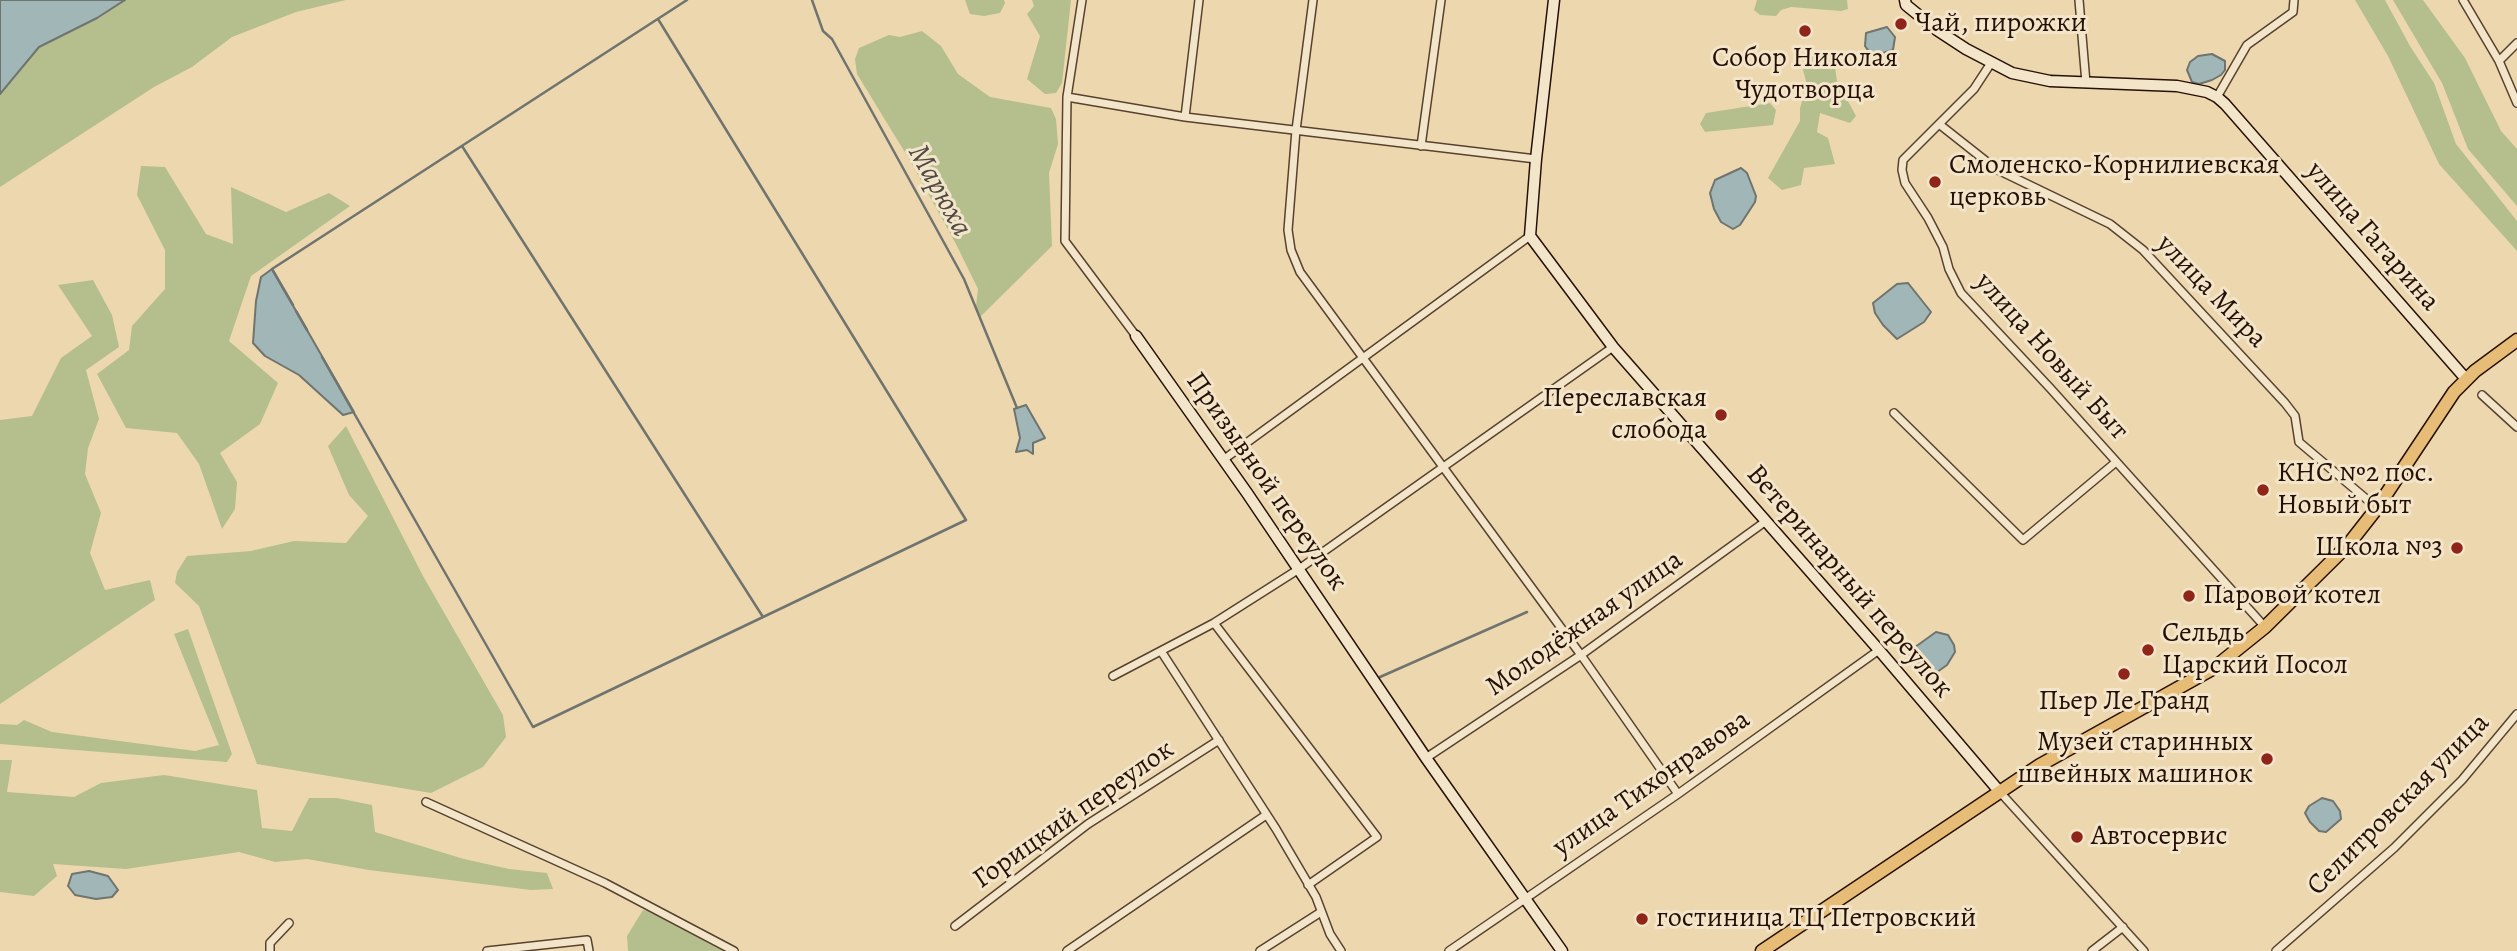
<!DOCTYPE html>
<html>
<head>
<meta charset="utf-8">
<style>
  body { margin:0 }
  canvas { display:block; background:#edd7ae }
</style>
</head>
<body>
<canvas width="2517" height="951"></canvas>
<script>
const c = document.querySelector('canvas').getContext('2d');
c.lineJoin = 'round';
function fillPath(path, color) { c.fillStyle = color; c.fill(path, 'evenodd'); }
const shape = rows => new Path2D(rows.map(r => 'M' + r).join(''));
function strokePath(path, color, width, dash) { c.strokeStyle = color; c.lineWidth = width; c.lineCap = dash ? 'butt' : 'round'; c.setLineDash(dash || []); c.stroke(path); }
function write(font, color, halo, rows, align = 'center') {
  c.font = font + ' Alegreya,serif'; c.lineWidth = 6; c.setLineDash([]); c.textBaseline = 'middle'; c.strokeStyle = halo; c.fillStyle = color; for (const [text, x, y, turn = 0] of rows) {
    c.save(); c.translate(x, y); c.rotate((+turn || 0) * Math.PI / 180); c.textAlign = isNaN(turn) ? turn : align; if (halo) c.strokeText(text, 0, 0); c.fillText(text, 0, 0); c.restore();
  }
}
const green = shape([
  [0,0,346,0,296,12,232,37,192,67,154,87,0,187],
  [965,0,1004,0,1005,3,1000,13,984,16,970,14],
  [1032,0,1071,0,1062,83,1056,93,1045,94,1027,79,1040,36,1027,14,1034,6],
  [1757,0,1847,0,1848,9,1841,11,1791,7,1781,10,1776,16,1760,15,1754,10],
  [2355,0,2385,0,2410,46,2434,83,2456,144,2517,221,2517,251,2439,164,2388,56],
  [2393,0,2423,0,2465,58,2501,131,2517,149,2517,206,2468,149,2442,83],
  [922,31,941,46,958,74,990,97,1051,108,1056,119,1058,144,1049,173,1052,246,980,317,976,306,978,289,956,244,909,159,857,74,855,59,859,48,889,35,900,37],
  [1809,55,1834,61,1837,81,1856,116,1850,123,1820,113,1817,132,1828,138,1835,164,1804,168,1801,185,1782,190,1768,178,1800,121,1800,108,1807,85,1802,66],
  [1770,103,1776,110,1773,125,1705,132,1700,124,1706,113],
  [141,166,165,167,206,234,233,244,231,187,286,212,329,193,350,206,251,276,229,341,278,383,260,424,220,453,237,482,235,509,222,529,199,464,177,433,126,428,97,374,129,350,132,326,165,289,165,250,137,195],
  [93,280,112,315,119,347,86,370,99,419,88,448,85,474,101,513,90,553,105,590,150,580,155,600,0,704,0,420,32,416,61,358,92,336,58,285],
  [346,426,423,576,503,715,506,737,483,767,431,793,257,764,199,606,175,583,177,572,187,556,251,551,294,541,346,543,368,516,349,495,328,446],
  [188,629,232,754,227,762,0,744,0,724,17,725,24,720,52,732,195,751,219,745,174,634],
  [0,760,12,760,7,792,74,797,101,783,164,775,257,790,262,828,292,831,309,798,337,798,372,805,375,832,464,859,509,869,547,873,553,889,531,890,369,870,307,859,275,862,239,852,126,869,53,864,57,876,34,896,0,892],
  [643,910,653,912,728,951,628,951,627,936]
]);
const water = shape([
  [0,0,125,0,97,18,39,47,0,94,0,0],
  [1887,27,1895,37,1893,50,1872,56,1865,46,1866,33,1887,27],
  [2212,54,2225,61,2225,70,2221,75,2212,80,2199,84,2192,82,2187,70,2190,62,2198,56,2212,54],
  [1741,168,1747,173,1756,196,1755,202,1740,225,1733,229,1721,222,1714,209,1710,193,1715,180,1741,168],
  [272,269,354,412,343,415,299,375,265,356,253,343,256,301,261,277,272,269],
  [1908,283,1931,312,1924,322,1897,339,1883,325,1875,313,1873,303,1897,284,1908,283],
  [1026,405,1045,438,1033,443,1033,454,1027,450,1016,452,1020,438,1014,409,1026,405],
  [1936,632,1948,635,1954,645,1955,652,1947,665,1930,677,1922,676,1909,657,1911,650,1936,632],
  [2322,798,2333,801,2340,811,2341,819,2326,832,2319,831,2310,822,2305,813,2309,806,2322,798],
  [89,871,108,876,118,890,112,897,96,899,75,895,68,886,72,874,89,871]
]);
const stream = shape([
  [812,0,823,31,832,39,964,279,1017,408],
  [462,146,763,617],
  [293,305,272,269,687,0],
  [296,311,307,330],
  [322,357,533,727,966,520,658,19],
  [1380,677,1527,612]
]);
const street = shape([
  [1082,0,1067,97,1065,241,1136,336],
  [1313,0,1296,130,1288,230,1291,250,1300,272,1581,655,1678,794],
  [2079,0,2086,83],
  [2463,0,2499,61,2517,103],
  [2499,61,2517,43],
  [1991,63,1974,89,1903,160,1902,170,1905,183,1928,218,1943,247,1949,269,1961,293,2050,388,2265,627],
  [1067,97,1185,117,1536,159],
  [2217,97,2247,45,2293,12,2294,0],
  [1185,117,1199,0],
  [1939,124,1996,169,2110,224,2143,250,2285,403,2295,416,2299,442,2377,508],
  [1421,146,1441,0],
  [2482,395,2517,427],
  [1894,413,2023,540,2116,462],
  [1223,460,1530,236],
  [1214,623,1377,837,1308,885],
  [1161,651,1276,829,1316,897,1330,934,1341,951],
  [1113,676,1214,623,1299,569,1613,347],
  [1426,758,1581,655,1766,521],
  [1999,791,2144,951],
  [426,802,605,883,734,951],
  [955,926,1088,824,1219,740],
  [270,951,270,943,289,923],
  [487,951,587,940,589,951],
  [1067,951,1266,815],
  [1260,951,1321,912],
  [1449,951,1678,794,1879,650],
  [2092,951,2123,927],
  [2276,951,2394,848,2462,780,2517,714]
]);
const secondary = shape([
  [1554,0,1536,159,1530,236,1613,347,1879,650,1999,791],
  [1905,0,1906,5,1937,30,1966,49,2012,73,2050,81,2177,86,2207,92,2217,97,2225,104,2466,379],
  [1136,336,1247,493,1426,758,1562,951]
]);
const primary = shape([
  [1762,951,2040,765,2214,668,2265,627,2348,545,2377,508,2454,392,2475,371,2517,340]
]);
const markers = [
  [1901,24,7,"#8f2418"],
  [1805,31,7,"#8f2418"],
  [1935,182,7,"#8f2418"],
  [1721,415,7,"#8f2418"],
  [2263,490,7,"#8f2418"],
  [2457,548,7,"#8f2418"],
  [2189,596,7,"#8f2418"],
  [2148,650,7,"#8f2418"],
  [2124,674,7,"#8f2418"],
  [2267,759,7,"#8f2418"],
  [2077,837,7,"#8f2418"],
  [1642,919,7,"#8f2418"]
];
const poiNames = [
  ["Чай, пирожки",1915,24],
  ["Собор Николая",1805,59,"center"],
  ["Чудотворца",1805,91,"center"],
  ["Смоленско-Корнилиевская",1949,166],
  ["церковь",1949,198],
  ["Переславская",1707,399,"right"],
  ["слобода",1707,431,"right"],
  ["КНС №2 пос.",2277,474],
  ["Новый быт",2277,506],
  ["Школа №3",2443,548,"right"],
  ["Паровой котел",2203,596],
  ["Сельдь",2162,634],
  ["Царский Посол",2162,666],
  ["Пьер Ле Гранд",2124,702,"center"],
  ["Музей старинных",2253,743,"right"],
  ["швейных машинок",2253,775,"right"],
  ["Автосервис",2091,837],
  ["гостиница ТЦ Петровский",1656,919]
];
const streetNames = [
  ["улица Гагарина",2372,237,49],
  ["улица Мира",2211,292,46],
  ["улица Новый Быт",2051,357,48],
  ["Призывной переулок",1266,482,55],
  ["Ветеринарный переулок",1849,582,49],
  ["Молодёжная улица",1585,624,-35],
  ["улица Тихонравова",1652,784,-35],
  ["Селитровская улица",2399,805,-45],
  ["Горицкий переулок",1074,815,-35]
];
const waterNames = [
  ["Марюха",939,191,61]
];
fillPath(green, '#b4bf8d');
fillPath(water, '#a0b6b7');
strokePath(water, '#6f746f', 2);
strokePath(stream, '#6f746f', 2.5);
strokePath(street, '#58422e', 10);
strokePath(secondary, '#261004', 13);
strokePath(primary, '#261004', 15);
strokePath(street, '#f3e5ca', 7);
strokePath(secondary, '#f3e5ca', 10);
strokePath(primary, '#e6bc77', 12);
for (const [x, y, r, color] of markers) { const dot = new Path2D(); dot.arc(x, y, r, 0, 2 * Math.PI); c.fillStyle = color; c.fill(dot); strokePath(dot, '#f3e5ca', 2.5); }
write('28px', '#261004', '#f3e5ca', poiNames, 'left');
write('28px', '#261004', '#f3e5ca', streetNames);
write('italic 30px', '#514a43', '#f3e5ca', waterNames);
</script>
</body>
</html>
